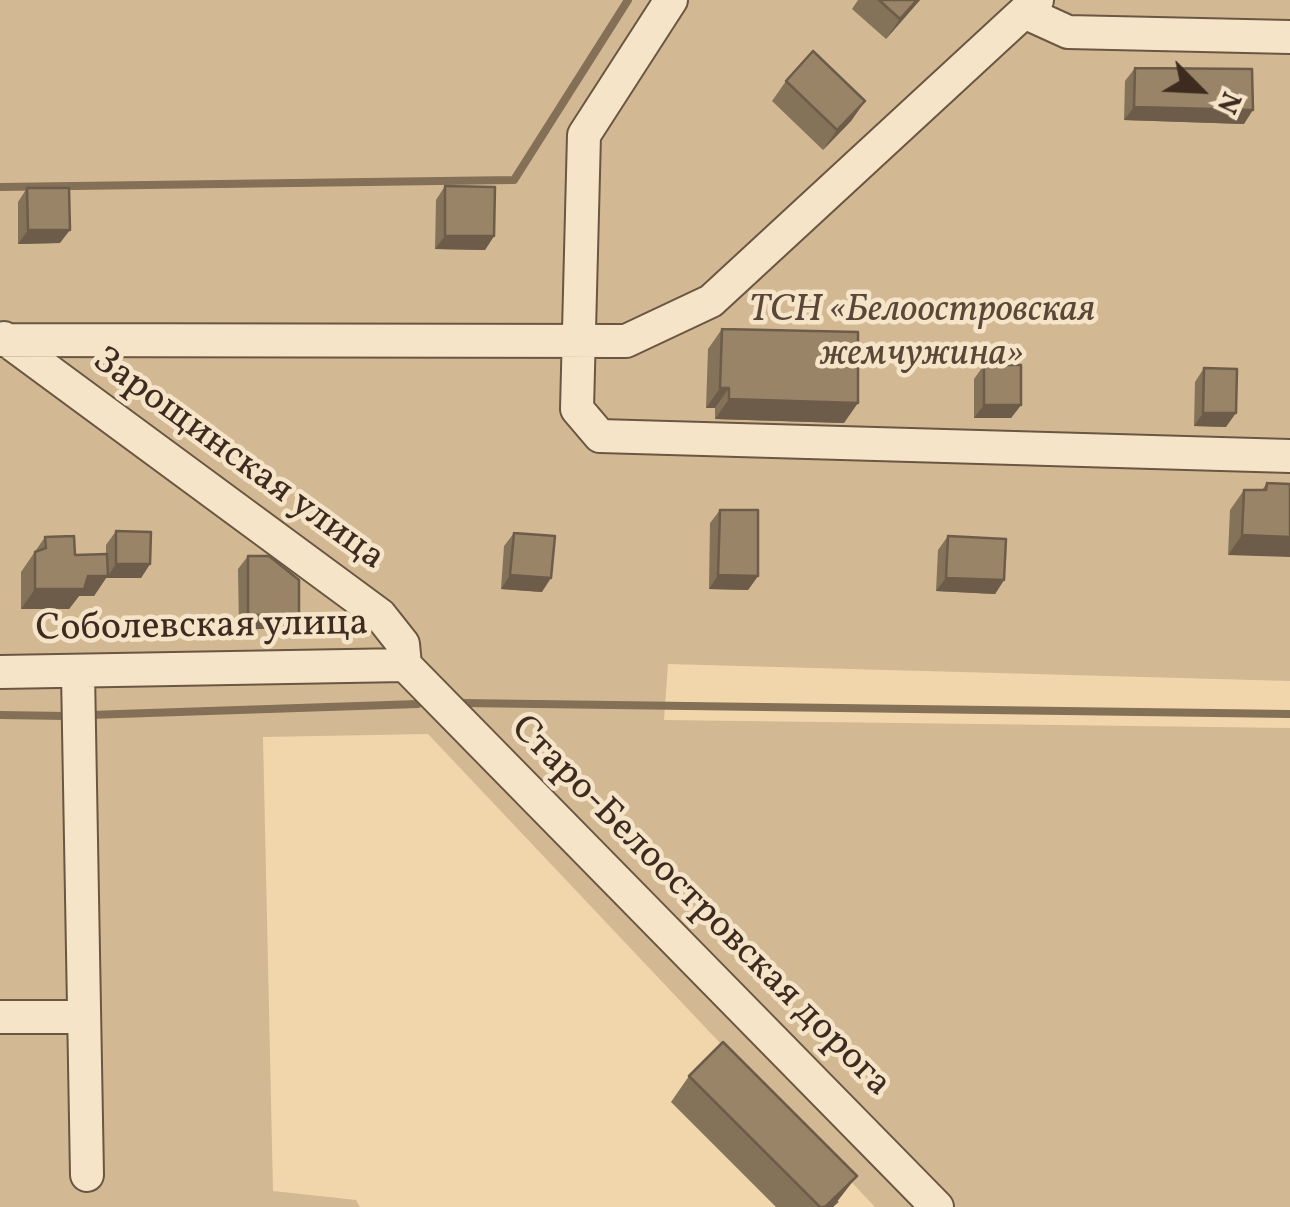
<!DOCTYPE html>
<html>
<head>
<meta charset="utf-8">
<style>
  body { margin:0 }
  #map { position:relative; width:1290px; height:1207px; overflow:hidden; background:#f0d6aa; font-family:Vollkorn,serif }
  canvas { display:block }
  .north { position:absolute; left:1150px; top:40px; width:100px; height:100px; -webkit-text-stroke:8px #f5e4c8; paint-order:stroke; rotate:114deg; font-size:28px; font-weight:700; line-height:40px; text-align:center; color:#3d2b20 }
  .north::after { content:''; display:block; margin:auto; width:35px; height:45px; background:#3d2b20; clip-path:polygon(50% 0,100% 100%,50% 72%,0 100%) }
</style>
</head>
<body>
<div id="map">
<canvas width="1290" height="1207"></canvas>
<div class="north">N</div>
</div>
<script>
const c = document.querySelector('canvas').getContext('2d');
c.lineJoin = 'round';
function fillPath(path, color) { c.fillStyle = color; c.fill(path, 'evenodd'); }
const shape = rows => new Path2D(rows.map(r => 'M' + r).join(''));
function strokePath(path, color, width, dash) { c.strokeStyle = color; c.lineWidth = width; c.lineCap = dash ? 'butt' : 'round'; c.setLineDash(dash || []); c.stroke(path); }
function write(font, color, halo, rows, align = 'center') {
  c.font = font + ' Vollkorn,serif'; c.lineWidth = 9; c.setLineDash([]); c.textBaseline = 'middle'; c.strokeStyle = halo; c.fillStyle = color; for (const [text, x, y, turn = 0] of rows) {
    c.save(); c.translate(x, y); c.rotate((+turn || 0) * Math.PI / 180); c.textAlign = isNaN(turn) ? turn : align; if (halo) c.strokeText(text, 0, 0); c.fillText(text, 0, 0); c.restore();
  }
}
const green = shape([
  [0,0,1290,0,1290,681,668,664,664,720,1290,728,1290,1207,875,1207,428,734,263,737,273,1191,356,1200,360,1207,0,1207]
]);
const stream = shape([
  [0,187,514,180,628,0],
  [462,703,1290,714],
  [0,715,66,716],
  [89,715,418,704]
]);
const minor = shape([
  [671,0,584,135,577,409,600,436,1290,456],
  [1024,12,1068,32,1290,37],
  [4,338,380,615,403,644,405,665],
  [0,340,626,341,711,301,1037,0],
  [405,665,937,1207],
  [0,672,405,665],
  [78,673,87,1175],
  [0,1017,83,1017]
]);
const wall = shape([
  [858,0,920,0,886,39,852,9],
  [1135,68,1244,124,1124,120,1125,81],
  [786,81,865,101,851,121,823,150,772,101],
  [445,186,494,236,485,250,435,249,436,200],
  [27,188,60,243,18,244,18,202],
  [722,329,844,423,715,419,715,408,706,408,708,349],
  [984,365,1021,405,1011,418,974,418,974,379],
  [1204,368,1226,427,1194,426,1195,382],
  [1267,483,1290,484,1228,555,1230,510,1244,490,1262,490],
  [720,510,758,576,748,590,709,589,710,523],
  [116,531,150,564,141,578,106,578,94,596,79,596,69,609,21,609,21,572,45,537,75,555,106,554,106,545],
  [514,533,542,592,501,589,504,546],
  [948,536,1004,580,995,594,936,591,938,550],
  [248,556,290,629,239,629,238,569],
  [689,1076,839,1202,833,1207,776,1207,671,1102]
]);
const shadedWall = shape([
  [917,0,920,0,886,39,900,19],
  [865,101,851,121,823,150,837,130],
  [1134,107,1253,110,1244,124,1124,120],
  [28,230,70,230,60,243,18,244],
  [445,236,494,236,485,250,435,249],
  [720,388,729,388,715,408,706,408],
  [729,399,858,403,844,423,715,419],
  [984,405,1021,405,1011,418,974,418],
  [1203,413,1236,413,1226,427,1194,426],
  [1242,535,1290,537,1290,557,1228,555],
  [116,564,150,564,141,578,106,578,94,596,79,596,69,609,21,609,35,589,88,576,108,576],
  [510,575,551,578,542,592,501,589],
  [718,575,758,576,748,590,709,589],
  [946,578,1004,580,995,594,936,591],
  [248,615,299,615,290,629,239,629],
  [857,1176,833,1207,825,1207]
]);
const building = shape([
  [879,0,917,0,900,19,879,0],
  [813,51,865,101,837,130,786,81,813,51],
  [1135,68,1252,69,1253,110,1134,107,1135,68],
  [445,186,495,187,494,236,445,236,445,186],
  [27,188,69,188,70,230,28,230,27,188],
  [722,329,858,332,858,403,729,399,729,388,720,388,722,329],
  [984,365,1021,365,1021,405,984,405,984,365],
  [1204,368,1237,369,1236,413,1203,413,1204,368],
  [1267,483,1290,484,1290,537,1242,535,1244,490,1266,490,1267,483],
  [720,510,758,510,758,576,718,575,720,510],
  [116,531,151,532,150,564,116,564,116,531],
  [514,533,555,536,551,578,510,575,514,533],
  [74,536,75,555,107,554,108,576,88,576,84,589,35,589,35,552,46,548,45,537,74,536],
  [948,536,1006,539,1004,580,946,578,948,536],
  [248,556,269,556,299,580,299,615,248,615,248,556],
  [723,1042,857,1176,825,1207,820,1207,689,1076,723,1042]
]);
const parkNames = [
  ["ТСН «Белоостровская",922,313],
  ["жемчужина»",922,357]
];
const streetNames = [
  ["Зарощинская улица",237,461,36],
  ["Соболевская улица",202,629,-1],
  ["Старо-Белоостровская дорога",699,908,45]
];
fillPath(green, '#d2b993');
strokePath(stream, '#846f57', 8);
strokePath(minor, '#6a5642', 36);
strokePath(minor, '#f5e4c8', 32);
fillPath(wall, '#847259');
fillPath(shadedWall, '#6c5c49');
fillPath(building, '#9a8468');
strokePath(building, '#6c5c49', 2.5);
write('italic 38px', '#5b4737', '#f5e4c8', parkNames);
write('38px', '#3d2b20', '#f5e4c8', streetNames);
</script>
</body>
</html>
